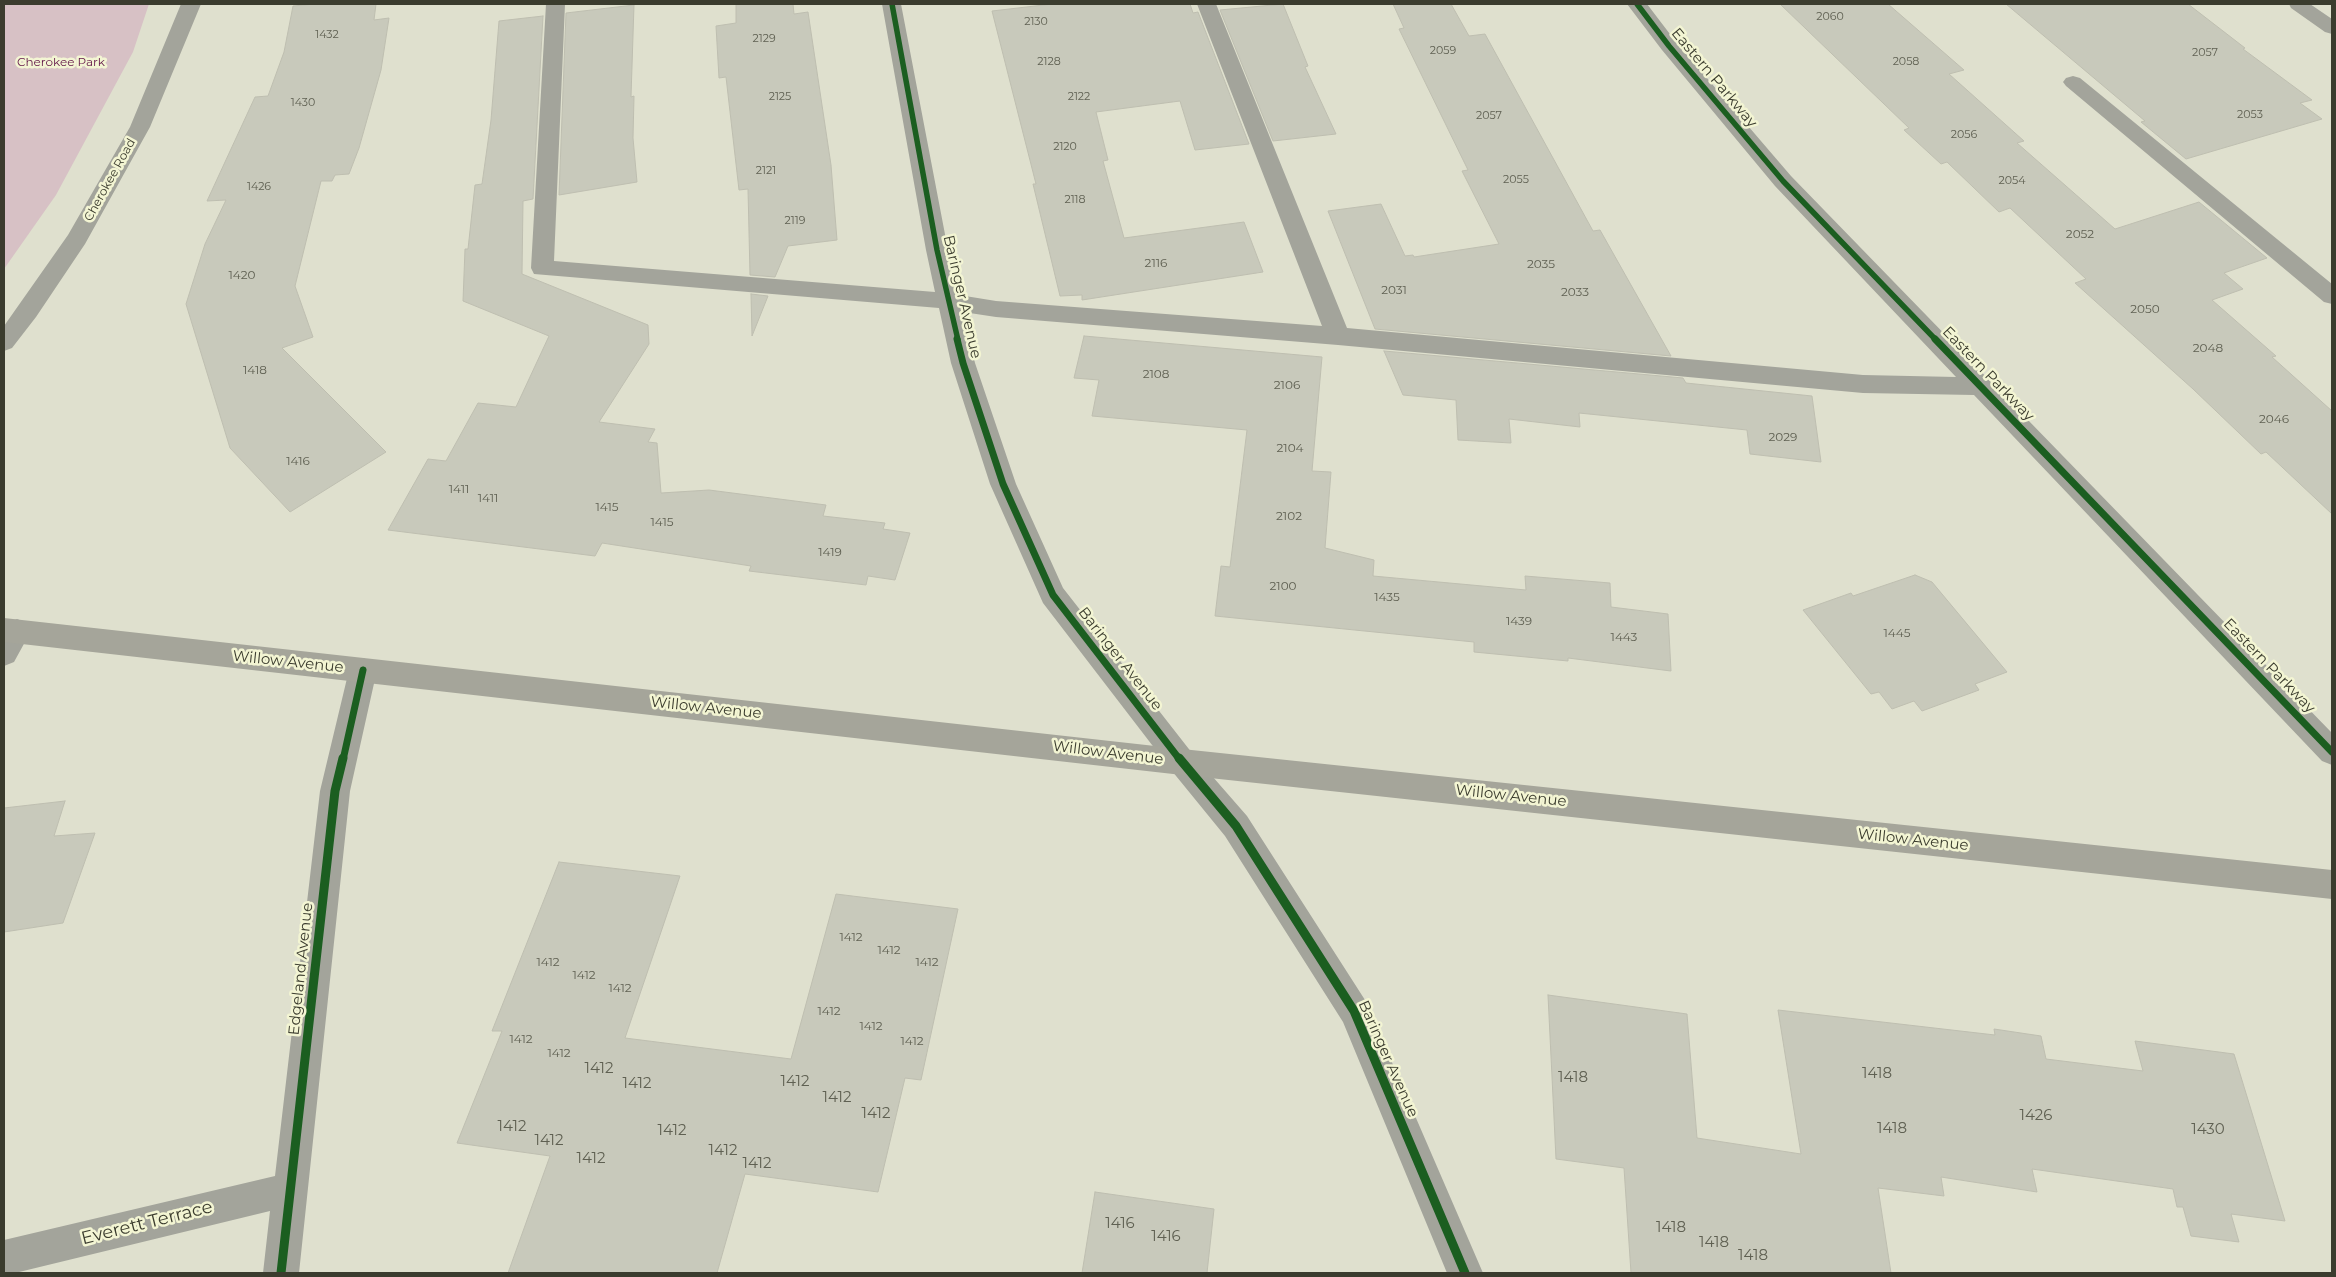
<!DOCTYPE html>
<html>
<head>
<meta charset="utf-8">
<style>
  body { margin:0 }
  #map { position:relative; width:2336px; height:1277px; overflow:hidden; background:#dfe0ce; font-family:Montserrat,sans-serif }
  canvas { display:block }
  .frame { position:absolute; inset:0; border:5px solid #3b3c2e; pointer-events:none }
</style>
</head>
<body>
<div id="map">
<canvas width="2336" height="1277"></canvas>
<div class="frame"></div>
</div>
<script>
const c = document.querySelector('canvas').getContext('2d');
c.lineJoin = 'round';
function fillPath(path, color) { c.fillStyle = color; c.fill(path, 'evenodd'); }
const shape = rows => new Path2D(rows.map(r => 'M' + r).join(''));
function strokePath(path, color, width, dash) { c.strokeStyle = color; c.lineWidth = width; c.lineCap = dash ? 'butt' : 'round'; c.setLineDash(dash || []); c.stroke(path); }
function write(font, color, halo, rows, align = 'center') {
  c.font = font + ' Montserrat,sans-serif'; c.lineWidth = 5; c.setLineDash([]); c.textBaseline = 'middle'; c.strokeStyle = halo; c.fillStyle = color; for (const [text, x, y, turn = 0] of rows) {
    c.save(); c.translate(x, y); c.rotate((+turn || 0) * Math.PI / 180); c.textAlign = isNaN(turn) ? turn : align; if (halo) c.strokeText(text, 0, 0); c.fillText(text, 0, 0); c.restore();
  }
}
const green = shape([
  [4,4,149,4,133,52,56,195,4,269]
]);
const building = shape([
  [315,4,376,4,374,20,389,18,381,70,359,148,349,174,335,175,332,181,321,181,295,286,313,337,282,348,386,452,290,512,230,448,186,304,205,244,226,200,207,201,255,97,268,96,284,52,293,6,315,4],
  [736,4,793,4,794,14,808,12,831,165,837,240,788,246,775,277,750,275,748,189,739,190,726,77,719,78,716,26,736,23,736,4],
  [1052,4,1190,4,1193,13,1198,12,1249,144,1195,150,1180,101,1096,112,1108,160,1103,161,1124,238,1244,222,1263,272,1082,300,1082,295,1060,296,1033,184,1036,184,992,11,1052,4],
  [1283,4,1308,66,1305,67,1336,134,1273,141,1220,10,1283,4],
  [1393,4,1451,4,1469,36,1485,34,1593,231,1600,230,1671,356,1375,329,1328,211,1381,204,1405,256,1413,255,1414,257,1499,244,1462,171,1468,170,1399,29,1404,28,1393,4],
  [1780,4,1888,4,1964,70,1949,74,2024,141,2017,143,2115,229,2199,202,2267,258,2224,273,2243,289,2212,300,2276,356,2272,357,2332,411,2332,514,2266,452,2261,454,2193,389,2075,283,2086,279,2010,208,1999,212,1947,162,1941,164,1904,130,1909,128,1780,4],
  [2006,4,2188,4,2245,48,2243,49,2312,100,2300,103,2322,119,2186,159,2141,122,2145,121,2006,4],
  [634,5,631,97,634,96,633,138,637,182,559,195,566,13,634,5],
  [543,16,533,199,523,201,522,274,648,325,649,344,599,422,655,429,648,442,657,443,661,493,709,490,826,505,823,516,885,523,883,529,910,533,895,580,868,576,866,585,749,571,751,566,602,543,595,556,388,530,428,459,446,461,478,403,516,407,549,336,463,301,465,249,468,249,475,185,482,184,491,120,499,21,543,16],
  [751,294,768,296,752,336,751,294],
  [1084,336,1322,357,1312,471,1331,472,1325,548,1374,560,1373,576,1526,590,1525,576,1610,583,1611,607,1668,614,1671,671,1568,658,1568,661,1474,652,1474,642,1215,616,1221,566,1230,567,1247,430,1092,416,1099,380,1074,378,1084,336],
  [1384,351,1683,378,1686,383,1812,396,1821,462,1750,454,1747,430,1579,413,1580,427,1509,419,1511,443,1458,440,1456,400,1403,395,1384,351],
  [1915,575,1932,582,2007,672,1975,684,1979,690,1922,711,1914,701,1892,709,1879,692,1871,694,1803,610,1851,593,1853,596,1915,575],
  [65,801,54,836,95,833,63,923,4,932,4,808,65,801],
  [559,862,680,876,625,1038,791,1059,836,894,958,909,921,1080,905,1078,878,1192,745,1174,717,1273,508,1273,550,1156,457,1143,502,1031,492,1031,559,862],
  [1548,995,1687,1014,1697,1138,1801,1154,1778,1010,1995,1035,1994,1029,2041,1036,2046,1059,2143,1071,2135,1041,2234,1054,2285,1221,2231,1214,2239,1242,2191,1236,2183,1207,2177,1207,2173,1189,2032,1169,2037,1192,1941,1177,1944,1196,1878,1188,1891,1273,1631,1273,1624,1168,1556,1159,1548,995],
  [1095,1192,1214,1209,1207,1273,1082,1273,1095,1192]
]);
const minor = shape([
  [181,4,201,4,150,127,85,244,36,317,12,348,4,351,4,326,68,235,130,127,181,4],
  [546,4,565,4,554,261,935,292,926,250,882,4,901,4,948,250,959,295,996,301,1322,326,1197,4,1216,4,1347,328,1863,375,1956,377,1775,186,1662,50,1627,4,1647,4,1676,42,1791,176,2332,733,2332,765,2322,761,1974,395,1863,393,1338,345,996,317,963,312,975,363,1016,484,1063,588,1192,753,1247,816,1365,1000,1483,1273,1447,1273,1343,1022,1225,836,1172,771,1043,603,990,484,951,363,939,308,534,274,531,268,546,4],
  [2289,4,2310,4,2332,19,2332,34,2325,32,2291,8,2289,4],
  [2073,76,2080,78,2332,284,2332,304,2324,302,2066,86,2063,82,2066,78,2073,76],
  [17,619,27,623,31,631,14,662,4,666,4,629,7,623,17,619],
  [363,658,373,662,377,670,350,791,299,1273,263,1273,270,1211,15,1273,4,1273,4,1240,275,1176,320,791,349,670,353,662,363,658]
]);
const major = shape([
  [4,618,1182,749,2332,870,2332,899,1182,775,4,642,4,618]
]);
const cyclewayFar2 = shape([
  [892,4,937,250,958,340],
  [1637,4,1669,46,1783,181,1936,340]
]);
const cyclewayFar1 = shape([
  [957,339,963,363,1003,484,1053,595,1180,760],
  [1935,339,2332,752],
  [343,760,363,670]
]);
const cycleway = shape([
  [1179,758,1236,826,1354,1011,1465,1273],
  [281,1273,335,791,343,758]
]);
const farNumbernames = [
  ["2060",1830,17],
  ["2130",1036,22],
  ["1432",327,35],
  ["2129",764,39],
  ["2059",1443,51],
  ["2057",2205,53],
  ["2128",1049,62],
  ["2058",1906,62],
  ["2125",780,97],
  ["2122",1079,97],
  ["1430",303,103],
  ["2053",2250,115],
  ["2057",1489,116],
  ["2056",1964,135],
  ["2120",1065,147],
  ["2121",766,171],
  ["2055",1516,180],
  ["2054",2012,181],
  ["1426",259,187],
  ["2118",1075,200],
  ["2119",795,221]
];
const farParknames = [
  ["Cherokee Park",61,62]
];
const farStreetnames = [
  ["Cherokee Road",110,180,-61]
];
const numberNames = [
  ["2052",2080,234],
  ["2116",1156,263],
  ["2035",1541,264],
  ["1420",242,275],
  ["2031",1394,290],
  ["2033",1575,292],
  ["2050",2145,309],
  ["2048",2208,348],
  ["1418",255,370],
  ["2108",1156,374],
  ["2106",1287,385],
  ["2046",2274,419],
  ["2029",1783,437],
  ["2104",1290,448],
  ["1416",298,461],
  ["1411",459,489],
  ["1411",488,498],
  ["1415",607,507],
  ["2102",1289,516],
  ["1415",662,522],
  ["1419",830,552],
  ["2100",1283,586],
  ["1435",1387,597],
  ["1439",1519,621],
  ["1445",1897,633],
  ["1443",1624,637],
  ["1412",851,937],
  ["1412",889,950],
  ["1412",548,962],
  ["1412",927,962],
  ["1412",584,975],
  ["1412",620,988],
  ["1412",829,1011],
  ["1412",871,1026],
  ["1412",521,1039],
  ["1412",912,1041],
  ["1412",559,1053]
];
const streetNames = [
  ["Eastern Parkway",1714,78,50],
  ["Baringer Avenue",962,297,77],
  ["Eastern Parkway",1988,374,46],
  ["Baringer Avenue",1120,659,52],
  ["Willow Avenue",288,662,6],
  ["Eastern Parkway",2269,666,46],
  ["Willow Avenue",706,708,6],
  ["Willow Avenue",1108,753,7],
  ["Willow Avenue",1511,796,6],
  ["Willow Avenue",1913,840,6],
  ["Edgeland Avenue",301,969,-84],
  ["Baringer Avenue",1388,1059,66]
];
const nearNumbernames = [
  ["1412",599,1069],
  ["1418",1877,1074],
  ["1418",1573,1078],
  ["1412",795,1082],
  ["1412",637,1084],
  ["1412",837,1098],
  ["1412",876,1114],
  ["1426",2036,1116],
  ["1412",512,1127],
  ["1418",1892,1129],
  ["1430",2208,1130],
  ["1412",672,1131],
  ["1412",549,1141],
  ["1412",723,1151],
  ["1412",591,1159],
  ["1412",757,1164],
  ["1416",1120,1224],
  ["1418",1671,1228],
  ["1416",1166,1237],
  ["1418",1714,1243],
  ["1418",1753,1256]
];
const nearStreetnames = [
  ["Everett Terrace",147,1223,-14]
];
fillPath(green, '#d7c1c5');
fillPath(building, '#c8c9bb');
strokePath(building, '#bebeb0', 1);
fillPath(minor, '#a3a49b');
fillPath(major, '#a5a59a');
strokePath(cyclewayFar2, '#1b5e20', 5.5);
strokePath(cyclewayFar1, '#1b5e20', 7);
strokePath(cycleway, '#1b5e20', 9);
write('11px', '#5f6052', null, farNumbernames);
write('12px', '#621648', '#f3f5d3', farParknames);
write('12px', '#3b3c2e', '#f3f5d3', farStreetnames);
write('12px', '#5f6052', null, numberNames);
write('15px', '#3b3c2e', '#f3f5d3', streetNames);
write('15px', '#5f6052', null, nearNumbernames);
write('18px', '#3b3c2e', '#f3f5d3', nearStreetnames);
</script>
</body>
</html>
